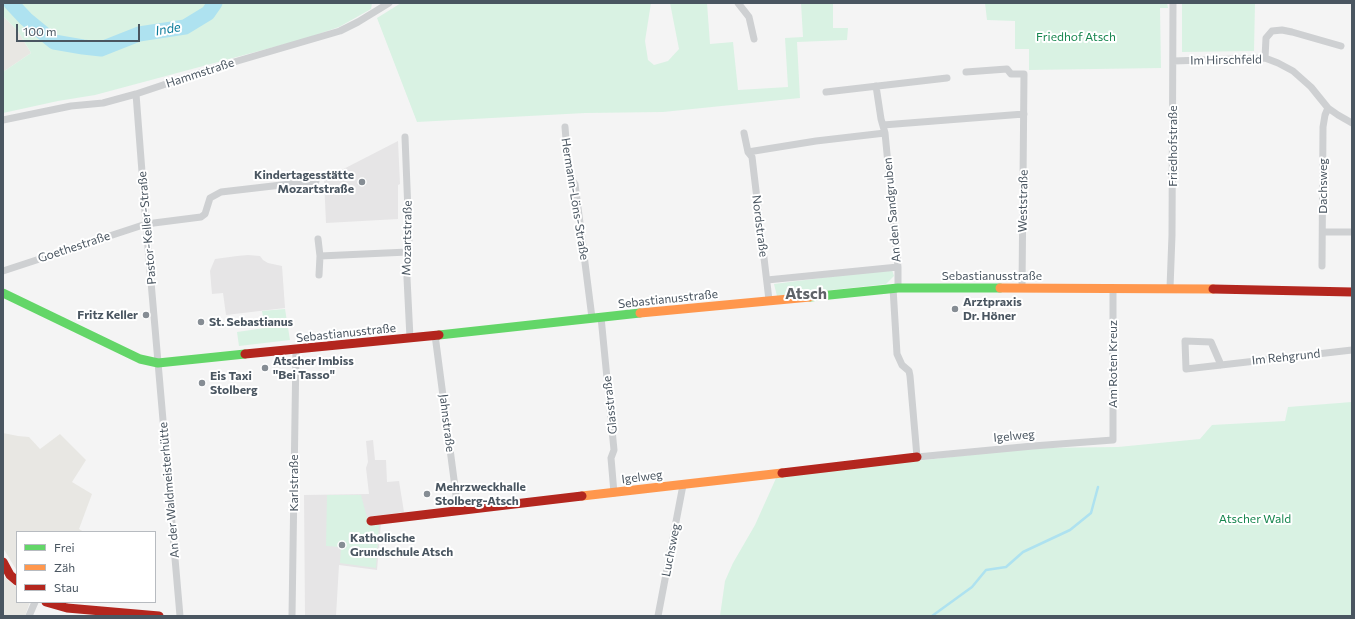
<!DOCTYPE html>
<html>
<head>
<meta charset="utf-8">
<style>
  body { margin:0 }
  #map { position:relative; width:1355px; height:619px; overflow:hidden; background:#f4f4f4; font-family:Commissioner,sans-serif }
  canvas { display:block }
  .frame { position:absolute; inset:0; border:4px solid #4a5661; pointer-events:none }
  .legend { position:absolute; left:16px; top:531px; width:140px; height:72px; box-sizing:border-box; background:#fff; border:1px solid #b7bbc0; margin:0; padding:5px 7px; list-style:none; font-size:12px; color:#4a5661 }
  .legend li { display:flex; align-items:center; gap:8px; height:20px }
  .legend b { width:20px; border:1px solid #b7bbc0 }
  .scale { position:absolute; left:16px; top:24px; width:124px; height:18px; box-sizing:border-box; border:2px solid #4a5661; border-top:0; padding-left:5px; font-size:12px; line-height:14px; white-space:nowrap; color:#4a5661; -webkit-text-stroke:3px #fff; paint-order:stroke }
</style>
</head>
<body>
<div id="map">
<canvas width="1355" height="619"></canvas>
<div class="frame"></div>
<ul class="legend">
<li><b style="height:5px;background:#63d668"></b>Frei</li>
<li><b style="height:5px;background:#ff974d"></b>Zäh</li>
<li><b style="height:5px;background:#b3261e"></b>Stau</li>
</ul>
<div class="scale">100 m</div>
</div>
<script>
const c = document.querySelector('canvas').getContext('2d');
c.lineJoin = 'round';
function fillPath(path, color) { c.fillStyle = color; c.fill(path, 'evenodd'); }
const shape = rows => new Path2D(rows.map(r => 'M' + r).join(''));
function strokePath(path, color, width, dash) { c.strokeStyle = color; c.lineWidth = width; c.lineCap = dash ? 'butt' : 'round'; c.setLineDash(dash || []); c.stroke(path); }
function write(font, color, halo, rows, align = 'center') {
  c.font = font + ' Commissioner,sans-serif'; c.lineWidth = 4; c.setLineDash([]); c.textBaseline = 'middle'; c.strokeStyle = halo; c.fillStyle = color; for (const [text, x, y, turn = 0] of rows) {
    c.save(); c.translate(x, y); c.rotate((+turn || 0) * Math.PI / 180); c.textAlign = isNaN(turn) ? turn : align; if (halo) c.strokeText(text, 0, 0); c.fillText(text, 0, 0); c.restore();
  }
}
const commercial = shape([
  [3,16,18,31,31,53,3,72],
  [3,433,18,436,29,437,40,449,60,434,86,460,72,482,92,494,79,529,84,532,17,532,17,571,3,548],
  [3,575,17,588,17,602,30,602,25,616,3,616]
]);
const education = shape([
  [398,141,400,184,398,185,398,219,326,223,324,179],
  [248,255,260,256,263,260,268,263,282,266,285,308,226,315,223,293,212,294,210,271,212,266,215,259,237,256],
  [373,440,375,460,386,460,387,482,399,481,404,512,368,517,381,523,377,570,339,565,336,616,305,615,304,495,369,494,366,468,368,462,366,441]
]);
const green = shape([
  [3,3,372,3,371,9,339,27,304,39,95,95,58,101,3,113,3,72,31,53,18,31,3,16],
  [401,3,651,3,645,41,648,60,654,65,668,61,679,49,670,3,707,3,710,44,733,42,738,90,788,87,785,38,803,37,801,3,833,3,833,28,848,28,847,40,797,42,800,98,663,112,585,113,417,122,377,18],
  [985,3,1167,3,1168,8,1160,8,1161,68,1029,70,1029,49,1015,49,1015,21,987,20],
  [1182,3,1255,3,1254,51,1182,52],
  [892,270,894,276,886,284,777,296,774,284,844,275],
  [285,309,290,340,239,346,237,332,265,328,262,311],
  [1352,402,1352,616,720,616,725,581,733,563,755,525,777,476,1034,448,1118,447,1200,439,1212,425,1285,421,1288,407],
  [327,495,361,495,369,525,379,524,376,568,340,563,341,547,326,546]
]);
const stream = shape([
  [932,616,972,587,986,570,1006,567,1023,552,1070,530,1091,513,1098,487]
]);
const river = shape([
  [11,3,26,19,54,42,83,47,101,49,139,34,185,27,208,13,215,3]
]);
const street = shape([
  [738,3,749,17,754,39],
  [1265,58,1266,38,1272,31,1282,30,1292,32,1341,46],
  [1173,61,1265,58,1278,63,1293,71,1311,87,1328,108,1338,115,1352,123],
  [966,72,1007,69,1011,74,1024,74,1022,288],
  [876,86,881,119,885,133,898,267,898,288],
  [826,92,947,78],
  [136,94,146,224,180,616],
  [3,120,71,106,103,103,136,94,217,67,340,31,358,22,389,3],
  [883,125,1024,114],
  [565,127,569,176,575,184,592,318],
  [744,133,748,152,752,157,769,300],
  [405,137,409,237,407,278,410,338],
  [748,152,816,141,885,133],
  [1323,232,1352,232],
  [318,239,320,256],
  [1322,266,1323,127,1325,115,1328,108],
  [3,271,146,224,201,217,205,214,210,198,221,192,316,181],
  [319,275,320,256,408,252],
  [767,280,898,267],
  [893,288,897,354,902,365,909,371,910,376,917,457,1033,446,1113,440,1113,289],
  [1170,288,1172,235,1173,3],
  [601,317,614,450,611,458,614,493],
  [435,335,458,510],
  [1221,365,1211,342,1185,341,1186,369,1221,365,1352,350],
  [29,616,35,602],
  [292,616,296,350],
  [658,616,683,485]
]);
const fast = shape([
  [3,293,140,359,158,363,245,354],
  [810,297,898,288,1000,288],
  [439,335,640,313]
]);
const slow = shape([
  [1000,288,1213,289],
  [640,313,810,297],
  [582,496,782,473]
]);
const jam = shape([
  [1213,289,1352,292],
  [245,354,439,335],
  [782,473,917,457],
  [371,521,582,496],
  [3,562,10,575,17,581],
  [46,602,67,608,159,616]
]);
const markers = [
  [362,182,4,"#868d94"],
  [955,309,4,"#868d94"],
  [146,315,4,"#868d94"],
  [201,322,4,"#868d94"],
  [265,368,4,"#868d94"],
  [202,383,4,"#868d94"],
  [427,494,4,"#868d94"],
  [342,545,4,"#868d94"]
];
const parkNames = [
  ["Friedhof Atsch",1076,37],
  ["Atscher Wald",1255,519]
];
const streetNames = [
  ["Im Hirschfeld",1226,60,-1],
  ["Hammstraße",200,73,-18],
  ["Friedhofstraße",1173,146,-90],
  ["Dachsweg",1323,186,-90],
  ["Hermann-Löns-Straße",575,199,81],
  ["Weststraße",1023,201,-89],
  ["An den Sandgruben",892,210,-95],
  ["Nordstraße",760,226,83],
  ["Pastor-Keller-Straße",147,228,-95],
  ["Mozartstraße",407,238,-89],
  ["Goethestraße",74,247,-18],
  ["Sebastianusstraße",992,276],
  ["Sebastianusstraße",668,299,-6],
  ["Sebastianusstraße",346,333,-6],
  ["Im Rehgrund",1286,357,-6],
  ["Am Roten Kreuz",1113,364,-90],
  ["Glasstraße",610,405,-96],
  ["Jahnstraße",447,423,83],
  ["Igelweg",1014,436,-5],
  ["Igelweg",642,477,-7],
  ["Karlstraße",294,483,-90],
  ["An der Waldmeisterhütte",169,490,-95],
  ["Luchsweg",671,550,-79]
];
const poiNames = [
  ["Kindertagesstätte",354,175,"right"],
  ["Mozartstraße",354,189,"right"],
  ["Arztpraxis",963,302],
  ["Dr. Höner",963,316],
  ["Fritz Keller",138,315,"right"],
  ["St. Sebastianus",209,322],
  ["Atscher Imbiss",273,361],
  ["\"Bei Tasso\"",273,375],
  ["Eis Taxi",210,376],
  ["Stolberg",210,390],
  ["Mehrzweckhalle",435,487],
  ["Stolberg-Atsch",435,501],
  ["Katholische",350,538],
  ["Grundschule Atsch",350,552]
];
const waterNames = [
  ["Inde",168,29,-10]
];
const districtNames = [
  ["Atsch",806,294]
];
fillPath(commercial, '#e8e7e3');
fillPath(education, '#e6e5e6');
fillPath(green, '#d9f2e3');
strokePath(stream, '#aee2f0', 2.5);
strokePath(river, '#aee2f0', 15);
strokePath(street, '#ced0d2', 7);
strokePath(fast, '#63d668', 9);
strokePath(slow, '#ff974d', 9);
strokePath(jam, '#b3261e', 9);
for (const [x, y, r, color] of markers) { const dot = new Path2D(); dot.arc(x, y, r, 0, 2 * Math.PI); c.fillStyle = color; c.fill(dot); strokePath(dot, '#fff', 1.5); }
write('12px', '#17864f', '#fff', parkNames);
write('12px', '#4a5661', '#fff', streetNames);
write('bold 12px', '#4a5661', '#fff', poiNames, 'left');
write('italic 13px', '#0c7c9b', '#fff', waterNames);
write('bold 16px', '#5f6368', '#fff', districtNames);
</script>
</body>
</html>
